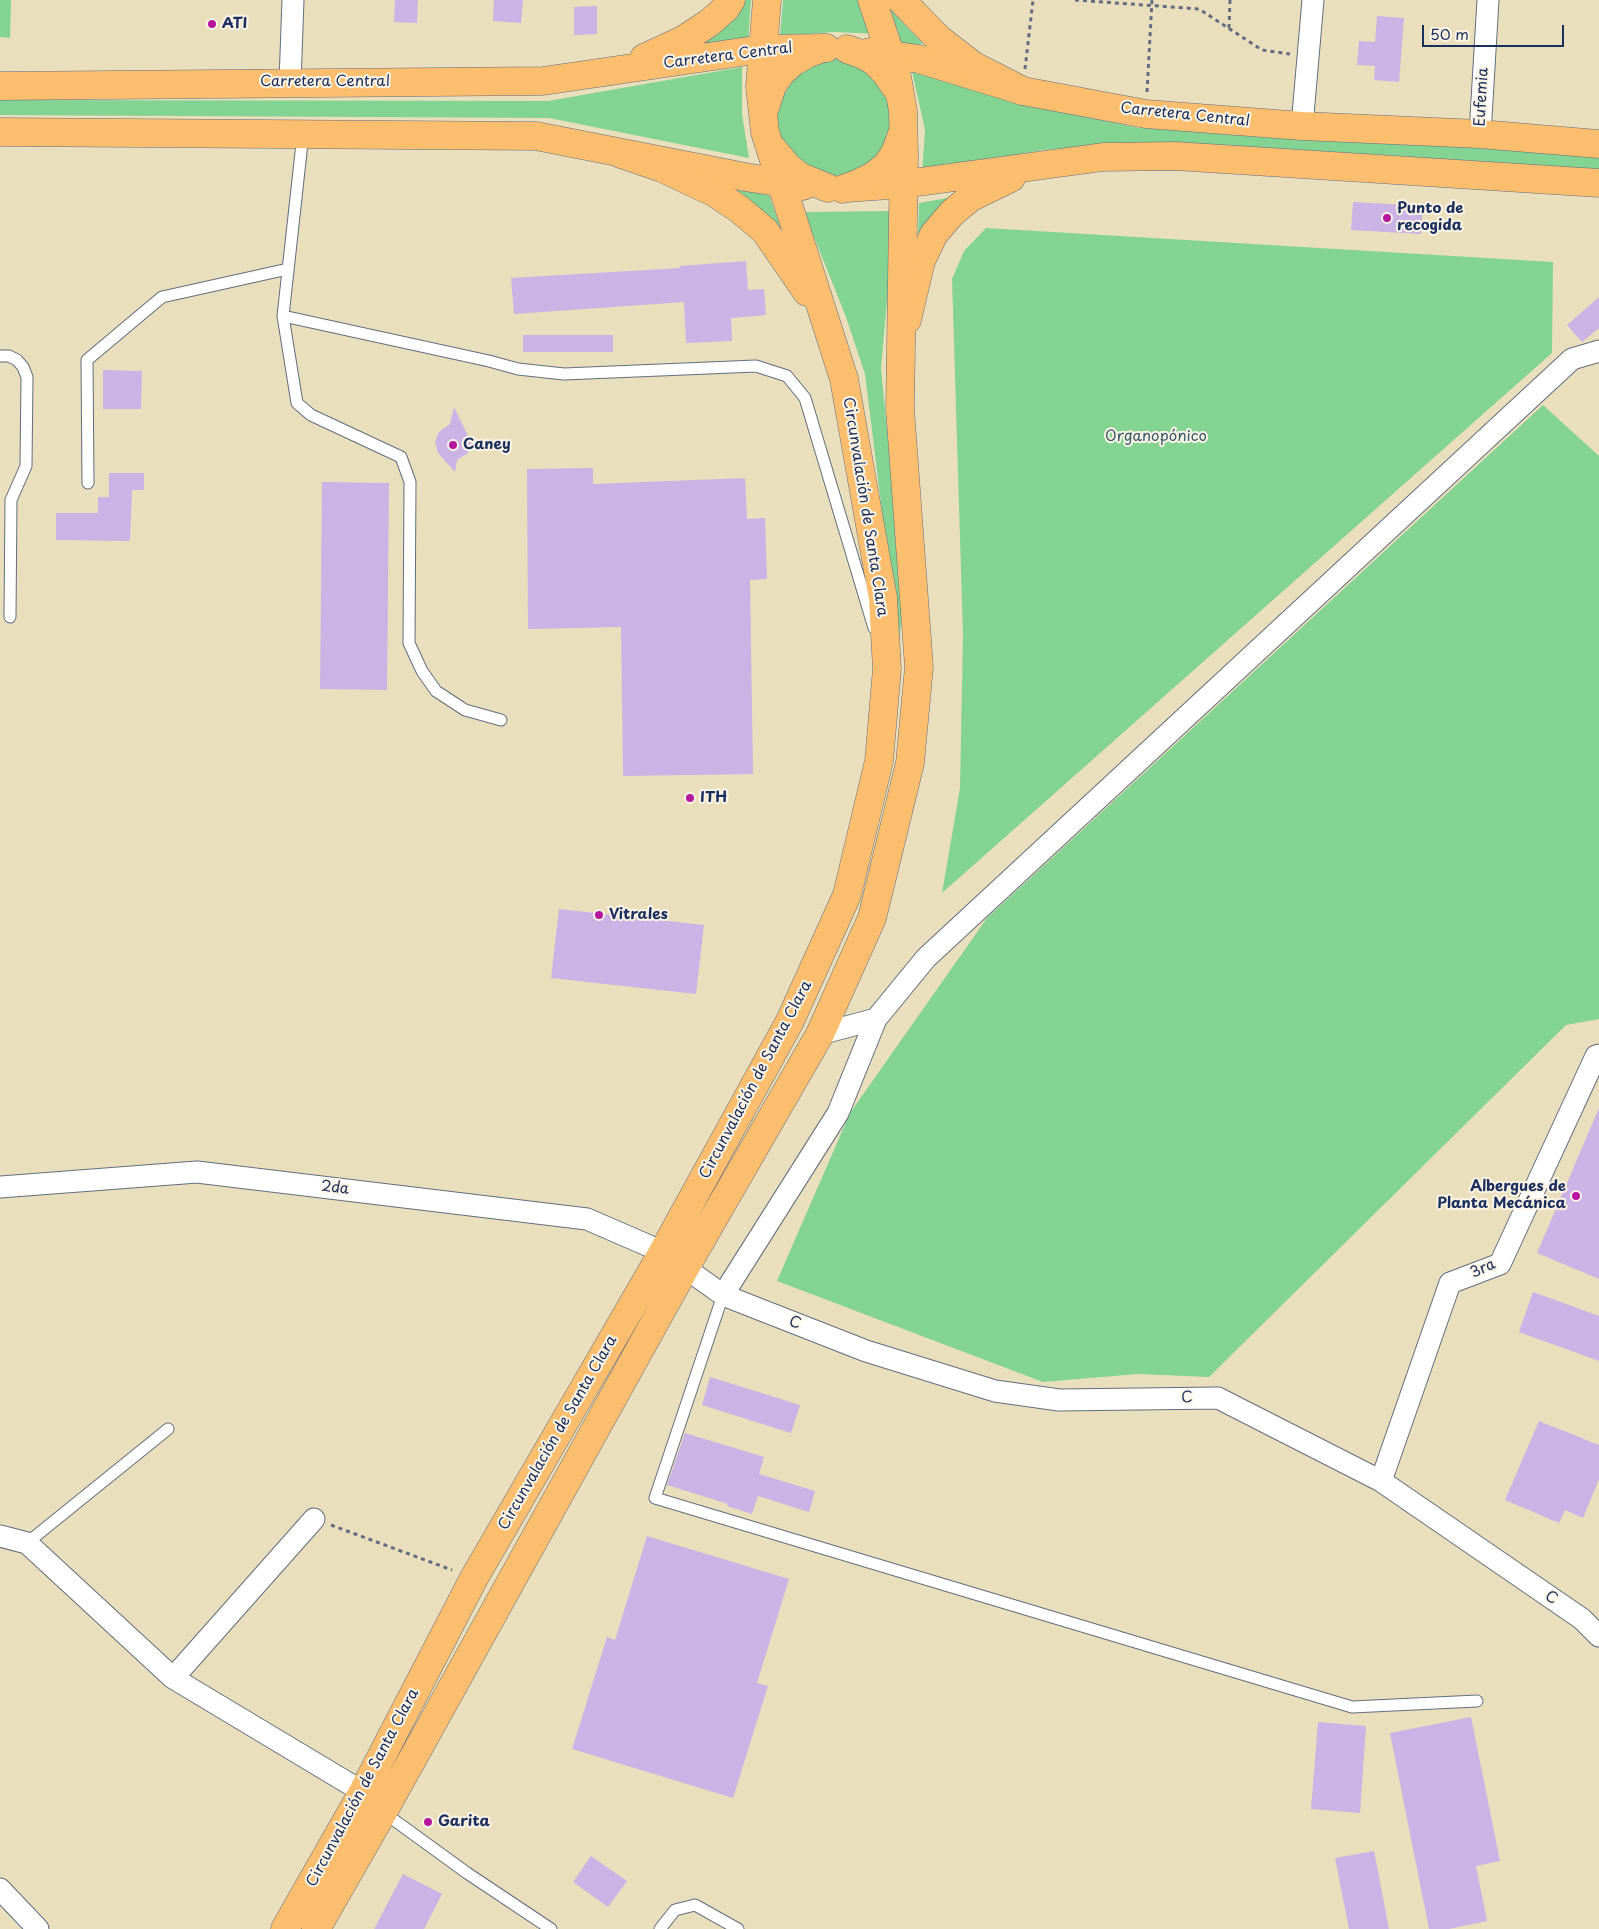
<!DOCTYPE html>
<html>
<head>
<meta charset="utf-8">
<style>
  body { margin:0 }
  #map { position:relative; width:1599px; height:1929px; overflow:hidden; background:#eadfbc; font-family:"Playpen Sans",sans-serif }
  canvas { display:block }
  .scale { position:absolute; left:1422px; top:25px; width:142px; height:22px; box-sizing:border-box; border:2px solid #1b2f5e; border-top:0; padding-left:6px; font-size:15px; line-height:18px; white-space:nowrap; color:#1b2f5e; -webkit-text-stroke:4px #fcf5e5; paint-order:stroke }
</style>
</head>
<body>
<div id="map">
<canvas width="1599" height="1929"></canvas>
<div class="scale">50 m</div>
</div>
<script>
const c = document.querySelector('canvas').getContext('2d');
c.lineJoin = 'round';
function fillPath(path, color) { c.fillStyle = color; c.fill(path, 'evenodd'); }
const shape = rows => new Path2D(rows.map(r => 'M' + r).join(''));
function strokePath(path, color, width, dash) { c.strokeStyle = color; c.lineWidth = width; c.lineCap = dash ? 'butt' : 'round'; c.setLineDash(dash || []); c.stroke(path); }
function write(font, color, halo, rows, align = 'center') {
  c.font = font + ' "Playpen Sans",sans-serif'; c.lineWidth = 4; c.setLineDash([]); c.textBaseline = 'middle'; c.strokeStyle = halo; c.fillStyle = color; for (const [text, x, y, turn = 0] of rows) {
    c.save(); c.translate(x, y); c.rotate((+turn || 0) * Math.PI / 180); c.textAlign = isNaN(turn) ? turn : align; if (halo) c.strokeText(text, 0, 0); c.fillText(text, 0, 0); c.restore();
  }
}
const green = shape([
  [0,0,11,0,10,38,0,37],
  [745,0,751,0,748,42,692,52,726,22],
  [783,0,864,0,879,34,834,32,780,36],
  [888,7,923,44,899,47],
  '775 117a59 59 0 1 1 118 0a59 59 0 1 1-118 0Z',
  [742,67,742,114,749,158,549,118,0,115,0,100,548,101],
  [912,71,1006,100,1139,128,1599,155,1599,173,1138,144,1042,150,922,174,925,130],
  [731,189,769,195,783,235],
  [959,196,918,237,919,203],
  [895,211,881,368,903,598,899,648,865,374,846,317,804,212],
  [986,228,1553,262,1552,353,942,893,960,788,963,636,952,279,964,251],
  [1543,405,1599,456,1599,1019,1566,1025,1209,1377,1138,1374,1043,1382,777,1281,850,1113,987,918]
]);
const building = shape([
  [395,0,418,0,417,23,394,22],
  [494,0,523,0,521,23,493,21],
  [597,6,597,34,574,35,574,7],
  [1377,16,1404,18,1399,82,1374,80,1375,66,1357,65,1359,41,1375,42],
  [1353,202,1423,206,1421,234,1351,230],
  [746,261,748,290,764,289,766,315,731,318,732,341,686,343,684,302,514,314,511,278,680,268,680,266],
  [1599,297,1599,328,1582,342,1567,325],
  [523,335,613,335,613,352,523,352],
  [103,370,142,371,141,409,103,409],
  [454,407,471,442,468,453,457,460,455,472,438,453,435,442,439,432,450,424],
  [593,468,593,484,745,478,747,519,765,518,767,579,750,580,753,774,623,776,621,627,528,629,527,469],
  [109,473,144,473,144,490,132,490,130,541,56,540,56,513,98,513,98,497,109,497],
  [322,482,389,483,387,690,320,689],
  [559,909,704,925,696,994,551,978],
  [1599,1108,1599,1279,1537,1253],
  [1533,1292,1599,1316,1599,1361,1519,1332],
  [710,1377,800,1405,791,1433,702,1405],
  [1539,1421,1599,1445,1599,1479,1583,1518,1565,1510,1559,1523,1505,1500],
  [685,1433,764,1457,759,1474,815,1491,809,1512,758,1496,752,1514,727,1506,728,1504,667,1485],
  [647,1536,789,1579,757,1683,768,1686,733,1798,572,1749,607,1637,615,1640],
  [1471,1717,1500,1861,1476,1866,1487,1921,1449,1929,1429,1929,1390,1733],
  [1318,1722,1366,1726,1360,1813,1311,1809],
  [1374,1851,1389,1929,1349,1929,1335,1858],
  [591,1856,627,1881,608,1907,573,1882],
  [403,1874,442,1894,424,1929,374,1929]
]);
const path = shape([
  [1075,0,1199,9,1262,50,1290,54],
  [1229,28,1230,0],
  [1025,69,1033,0],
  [1147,92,1152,0],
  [331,1525,452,1570]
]);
const lane = shape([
  [303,134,283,316,489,361,518,369,564,374,756,366,787,376,805,398,874,628],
  [283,316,297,403,311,415,401,457,410,482,409,643,422,671,436,691,465,710,501,720],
  [0,356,9,356,17,360,23,367,27,377,26,466,11,500,10,617],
  [88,483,87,360,162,297,288,269],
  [723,1295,655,1498,1352,1707,1477,1701],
  [27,1543,168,1429],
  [383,1812,467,1873,551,1929],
  [660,1929,675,1910,695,1905,738,1929]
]);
const street = shape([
  [290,82,293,0],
  [1302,126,1313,0],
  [1480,134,1488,0],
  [820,1034,876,1019,926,958,1572,359,1599,351],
  [0,1187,197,1172,587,1219,663,1252,723,1295,866,1351,995,1391,1059,1400,1218,1398,1381,1481,1582,1619,1599,1636],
  [723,1295,838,1113,876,1019],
  [1381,1481,1450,1283,1500,1264,1596,1056,1599,1055],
  [0,1536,27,1543,173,1678,363,1792],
  [173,1678,314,1519],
  [0,1889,38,1929]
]);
const primary = shape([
  [869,52,919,59,1023,91,1146,114,1302,126,1480,134,1599,144],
  [644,58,683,40,709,23,726,8,731,0],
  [0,86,543,81,762,49,826,48],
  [0,132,536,136,745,177,803,186],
  [846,188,904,184,1103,157,1175,156,1599,183],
  [907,320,921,261,934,234,952,213,970,198,1011,178]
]);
const highway = shape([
  [901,0,939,39,974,66,1023,91],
  [847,49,861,54,874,61,885,72,896,88],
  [765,108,772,86,781,73,793,62,807,54,823,48],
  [773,149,789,168,801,177,828,188],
  [621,154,662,168,715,193,739,209,765,231,807,292],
  [843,189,859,183,873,176,886,166,895,153,902,134],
  [285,1929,363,1792,474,1578,663,1252,790,1021,847,895,879,761,887,669,883,598,844,379,765,132,760,87,767,0],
  [316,1929,383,1812,685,1268,820,1034,872,918,910,763,919,667,900,409,904,155,903,111,896,71,872,0]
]);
const markers = [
  [212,24,5,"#b5179e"],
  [1387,218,5,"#b5179e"],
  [453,445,5,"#b5179e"],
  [690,798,5,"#b5179e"],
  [599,915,5,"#b5179e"],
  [1576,1196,5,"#b5179e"],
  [428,1822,5,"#b5179e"]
];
const poiNames = [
  ["ATI",222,24],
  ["Punto de",1397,209],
  ["recogida",1397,226],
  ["Caney",463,445],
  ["ITH",700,798],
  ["Vitrales",609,915],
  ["Albergues de",1566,1187,"right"],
  ["Planta Mecánica",1566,1204,"right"],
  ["Garita",438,1822]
];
const streetNames = [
  ["Carretera Central",728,56,-7],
  ["Carretera Central",325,82],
  ["Eufemia",1482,97,-87],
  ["Carretera Central",1185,115,6],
  ["Circunvalación de Santa Clara",865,507,81],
  ["Circunvalación de Santa Clara",756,1080,-62],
  ["2da",335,1188,7],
  ["3ra",1483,1269,-24],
  ["C",795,1323,22],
  ["C",1187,1398,-1],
  ["Circunvalación de Santa Clara",558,1433,-60],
  ["C",1551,1598,34],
  ["Circunvalación de Santa Clara",363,1788,-62]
];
const parkNames = [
  ["Organopónico",1156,437]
];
fillPath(green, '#83d393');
fillPath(building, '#cab3e5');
strokePath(lane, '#636d7f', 13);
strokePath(street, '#636d7f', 23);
strokePath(primary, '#636d7f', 29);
strokePath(highway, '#636d7f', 29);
strokePath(path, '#636d7f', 3, [4, 4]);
strokePath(lane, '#fff', 11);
strokePath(street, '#fff', 21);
strokePath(primary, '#fabe6e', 28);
strokePath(highway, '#fabe6e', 28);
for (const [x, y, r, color] of markers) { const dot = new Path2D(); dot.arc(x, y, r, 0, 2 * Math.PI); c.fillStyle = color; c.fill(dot); strokePath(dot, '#fcf5e5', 2); }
write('bold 15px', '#1b2f5e', '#fcf5e5', poiNames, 'left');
write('15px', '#1b2f5e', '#fcf5e5', streetNames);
write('15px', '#35586b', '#fcf5e5', parkNames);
</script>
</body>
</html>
